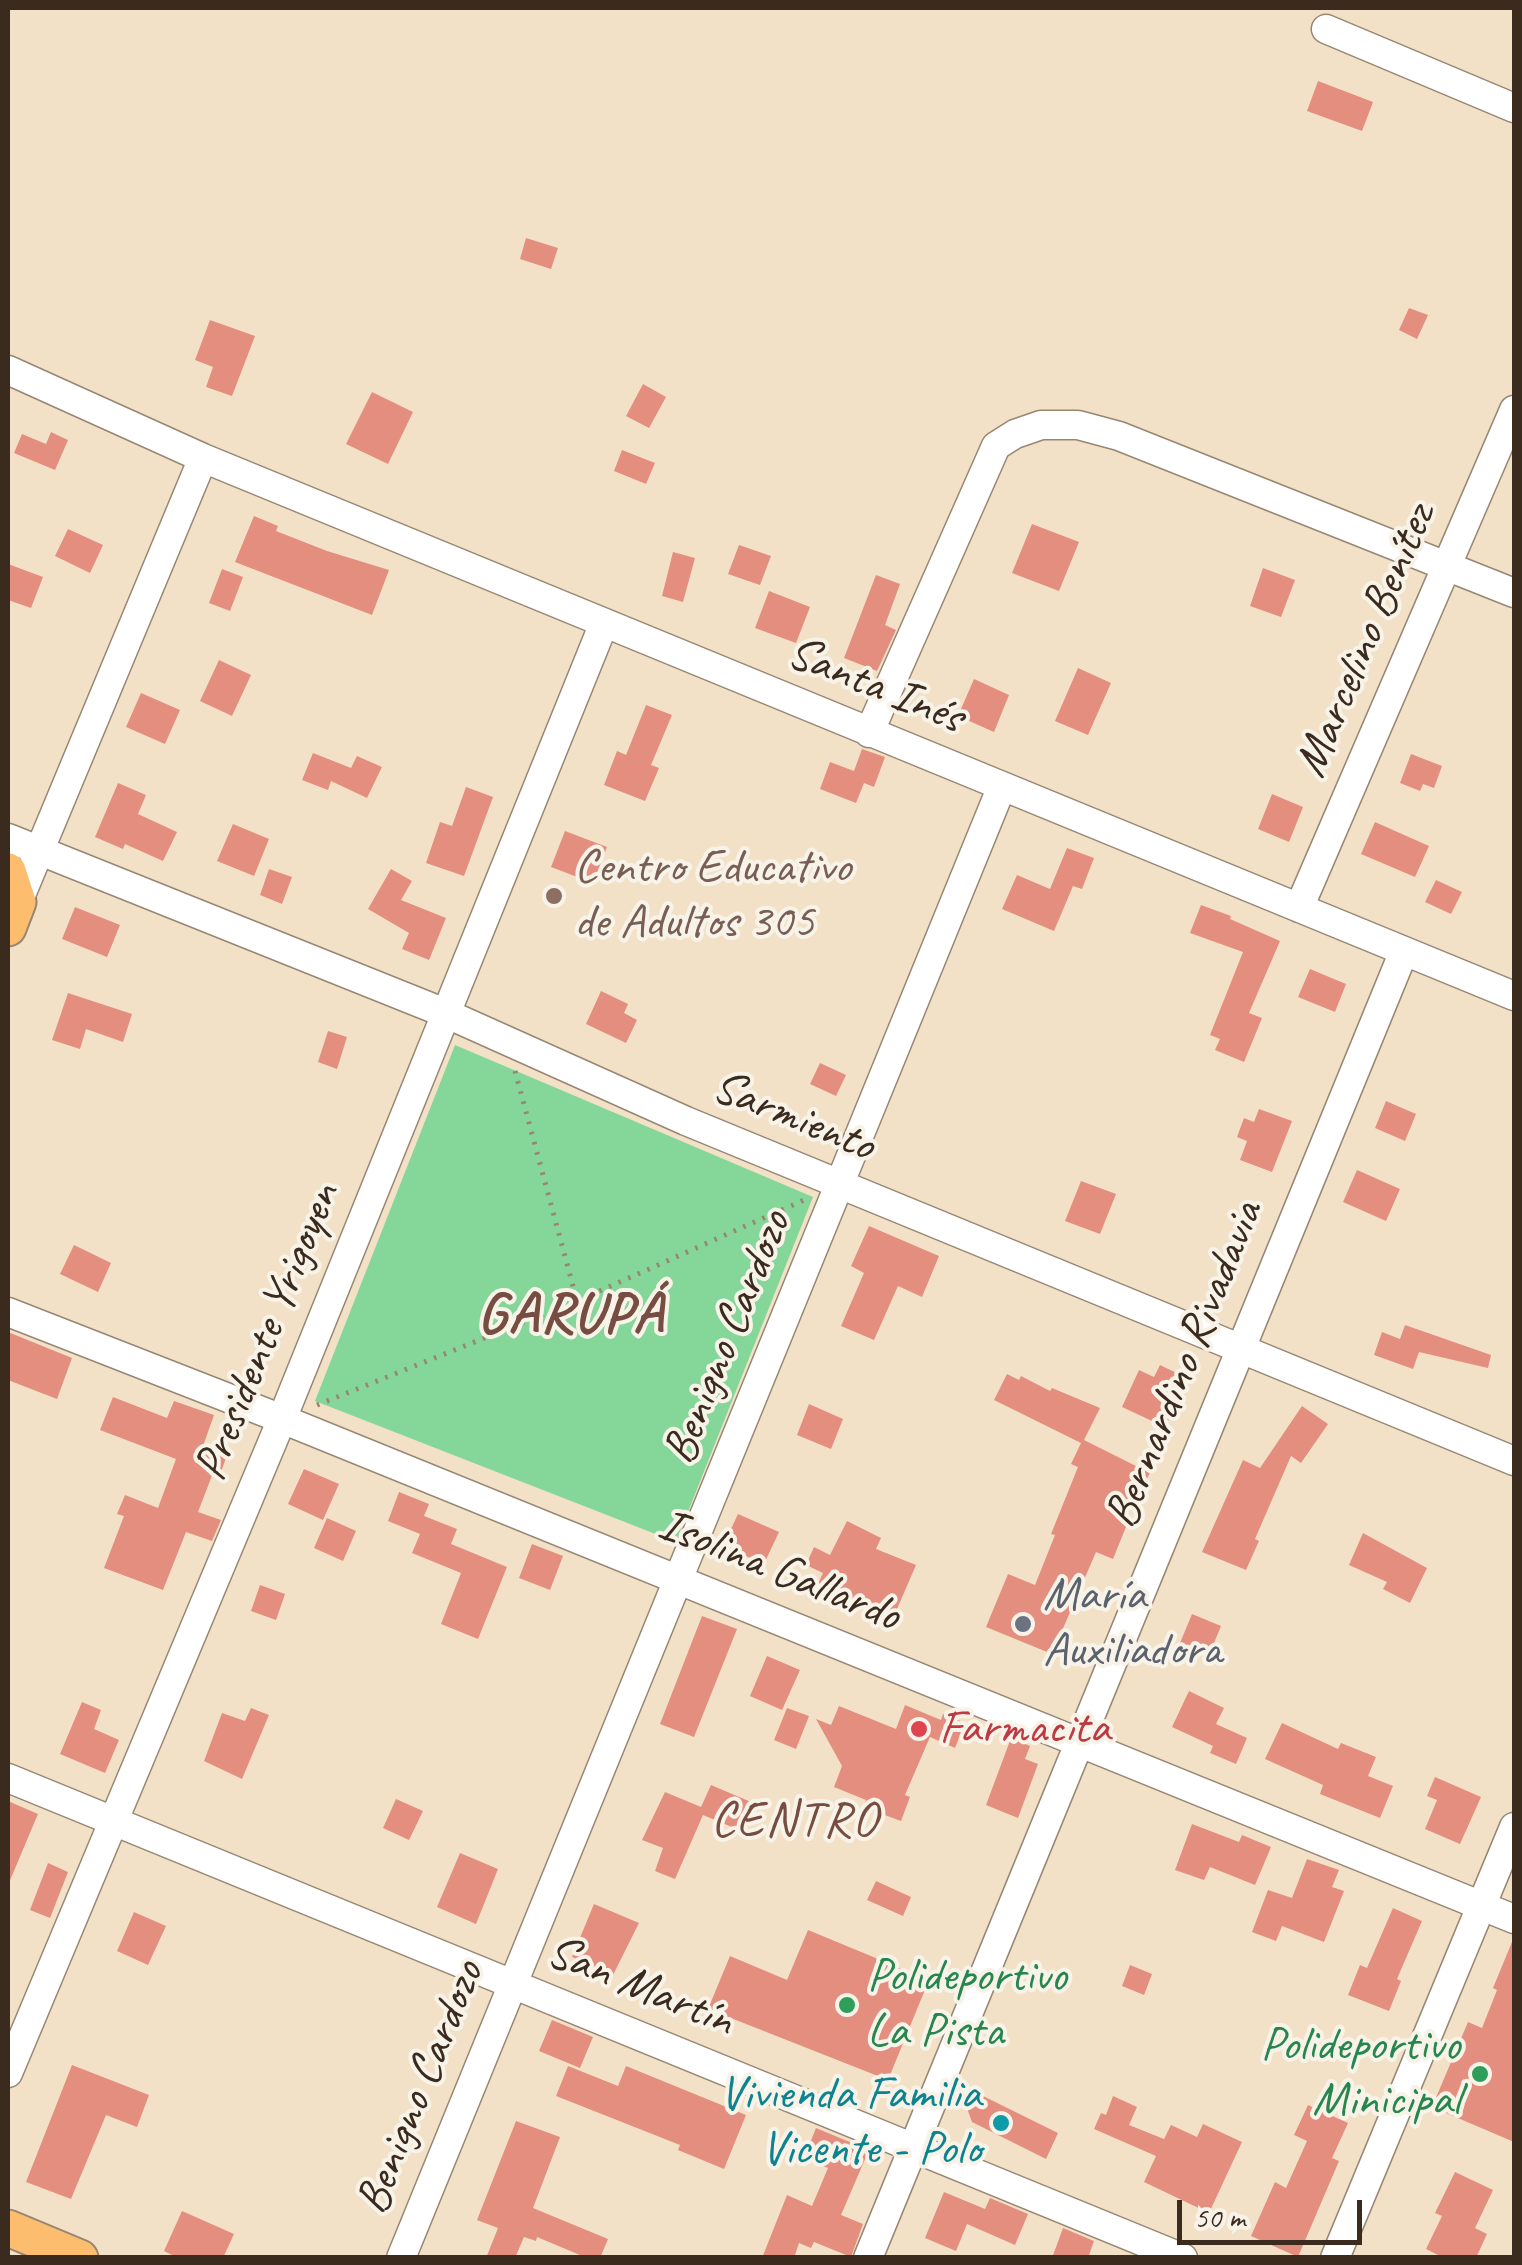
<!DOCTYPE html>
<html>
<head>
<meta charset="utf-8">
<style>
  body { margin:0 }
  #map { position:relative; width:1522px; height:2265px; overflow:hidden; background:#f3e1c7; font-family:Caveat,sans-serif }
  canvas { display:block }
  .frame { position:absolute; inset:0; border:10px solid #3b2a1e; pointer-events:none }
  .scale { position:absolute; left:1177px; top:2200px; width:185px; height:45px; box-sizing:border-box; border:5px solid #3b2a1e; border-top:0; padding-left:12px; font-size:30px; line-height:35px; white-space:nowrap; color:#3b2a1e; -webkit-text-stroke:8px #f7f3e8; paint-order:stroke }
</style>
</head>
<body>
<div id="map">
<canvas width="1522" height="2265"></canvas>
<div class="frame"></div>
<div class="scale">50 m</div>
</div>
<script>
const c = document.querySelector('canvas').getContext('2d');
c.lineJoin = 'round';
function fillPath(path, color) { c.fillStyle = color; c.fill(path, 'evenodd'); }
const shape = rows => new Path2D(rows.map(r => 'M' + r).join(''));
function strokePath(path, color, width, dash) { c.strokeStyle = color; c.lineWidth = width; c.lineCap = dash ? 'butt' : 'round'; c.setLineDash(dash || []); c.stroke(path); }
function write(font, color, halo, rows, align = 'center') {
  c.font = font + ' Caveat,sans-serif'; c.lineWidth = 8; c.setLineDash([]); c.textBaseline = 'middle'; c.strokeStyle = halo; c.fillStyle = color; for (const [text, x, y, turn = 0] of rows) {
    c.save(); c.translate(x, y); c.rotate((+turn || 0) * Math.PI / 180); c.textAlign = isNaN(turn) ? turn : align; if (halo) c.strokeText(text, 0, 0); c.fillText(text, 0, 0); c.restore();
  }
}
const green = shape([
  [455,1045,813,1197,676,1542,315,1401]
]);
const building = shape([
  [1318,81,1373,102,1362,131,1307,111],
  [526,238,558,248,551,269,520,259],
  [1409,308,1428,315,1417,339,1399,330],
  [210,320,255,336,232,396,206,387,213,367,195,360],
  [643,384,666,397,649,428,626,416],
  [372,392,413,412,388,464,346,444],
  [51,432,68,440,55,470,14,453,22,434,46,444],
  [622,450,655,463,646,484,614,471],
  [254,516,278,526,276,531,327,551,389,570,372,615,235,562],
  [1032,524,1079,542,1059,591,1012,573],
  [68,529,103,545,90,573,55,556],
  [739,545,771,556,760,585,728,574],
  [673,552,695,558,683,602,662,596],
  [8,564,43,577,31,608,8,600],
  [1263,568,1295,580,1281,617,1250,606],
  [222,569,243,577,230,611,209,603],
  [876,575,900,584,885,625,896,630,877,671,844,658],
  [769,591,810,607,796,643,755,628],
  [219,660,251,675,232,716,200,701],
  [1078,668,1111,683,1088,735,1055,721],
  [974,679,1009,695,994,732,958,716],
  [141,693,180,710,165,744,126,727],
  [646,705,672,715,651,765,659,768,645,801,604,785,617,751,626,755],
  [862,749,885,757,874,787,864,783,856,803,820,789,830,762,854,771],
  [313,753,351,768,357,756,382,767,367,798,331,781,328,790,302,780],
  [1411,754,1442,766,1434,788,1423,784,1420,791,1400,783],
  [118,783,146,795,138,814,177,832,163,861,125,844,123,849,95,837],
  [466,787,493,797,464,876,426,863,440,822,452,826],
  [1272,794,1303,807,1289,842,1258,829],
  [1375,822,1429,846,1415,877,1361,854],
  [233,824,269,839,254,876,217,861],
  [565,831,607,847,593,883,551,867],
  [1067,848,1094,858,1082,889,1073,886,1054,931,1002,909,1017,875,1050,889],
  [269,869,292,877,282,904,260,895],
  [391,869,412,881,401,900,446,918,429,960,402,949,409,933,368,909],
  [1436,880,1462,892,1451,914,1425,902],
  [1201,905,1231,916,1230,919,1280,941,1249,1013,1262,1018,1244,1062,1215,1050,1220,1039,1210,1035,1243,952,1190,933],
  [75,907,120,925,107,957,62,939],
  [1310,969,1346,984,1335,1012,1298,997],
  [601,991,628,1004,624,1013,637,1020,626,1043,586,1024],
  [68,993,132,1014,123,1042,86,1029,80,1049,52,1040],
  [328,1031,347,1037,337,1069,318,1062],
  [820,1063,846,1075,836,1096,810,1084],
  [1386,1101,1416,1114,1405,1141,1375,1128],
  [1259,1109,1292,1121,1272,1172,1240,1160,1247,1141,1237,1137,1244,1118,1254,1122],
  [1357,1170,1400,1189,1386,1221,1343,1202],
  [1081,1181,1116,1194,1100,1234,1065,1221],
  [869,1226,939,1256,922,1297,898,1286,874,1340,841,1326,864,1273,851,1266],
  [74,1245,111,1263,98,1292,60,1274],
  [1405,1325,1491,1355,1488,1368,1419,1352,1413,1369,1374,1355,1382,1332,1400,1339],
  [8,1332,72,1358,57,1399,8,1380],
  [1160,1365,1189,1379,1165,1427,1122,1407,1139,1370,1154,1377],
  [1007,1374,1019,1380,1021,1376,1050,1391,1052,1388,1100,1408,1084,1440,1150,1473,1126,1515,1130,1517,1113,1559,1096,1552,1052,1654,986,1627,1008,1574,1035,1585,1055,1535,1051,1534,1078,1467,1071,1464,1081,1443,994,1400],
  [113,1397,167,1418,174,1401,214,1415,203,1446,227,1455,220,1475,213,1473,198,1512,221,1520,212,1541,186,1532,163,1590,104,1568,124,1516,117,1514,125,1495,158,1508,176,1459,100,1430],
  [809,1404,843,1419,831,1449,797,1435],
  [1302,1406,1328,1424,1301,1463,1291,1456,1255,1539,1259,1541,1246,1570,1202,1552,1243,1460,1260,1468],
  [304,1469,339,1484,323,1520,288,1504],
  [399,1492,429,1504,424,1516,457,1529,451,1544,507,1567,478,1639,441,1624,461,1573,412,1553,420,1534,388,1521],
  [738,1514,779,1532,764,1564,723,1546],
  [327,1518,356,1531,343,1561,314,1548],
  [847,1521,881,1538,876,1549,916,1565,894,1616,851,1599,850,1602,817,1586,823,1573,806,1565,814,1547,830,1555],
  [1363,1533,1427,1568,1410,1603,1383,1589,1387,1582,1349,1565],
  [532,1544,563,1556,550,1590,519,1578],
  [260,1585,285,1594,276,1620,251,1611],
  [1192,1614,1221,1626,1209,1655,1180,1643],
  [702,1616,737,1629,694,1737,660,1724],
  [767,1656,800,1670,782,1710,750,1696],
  [1189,1691,1224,1708,1216,1724,1247,1738,1236,1764,1210,1753,1213,1746,1172,1727],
  [82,1702,101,1710,94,1729,119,1740,105,1773,60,1754],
  [905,1705,941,1720,943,1714,965,1723,955,1748,930,1737,905,1795,910,1797,901,1821,863,1807,866,1800,834,1787,842,1766,816,1719,831,1725,839,1706,896,1729],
  [251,1708,269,1715,242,1779,204,1761,222,1713,245,1721],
  [787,1708,809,1716,796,1749,774,1740],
  [1282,1723,1338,1749,1341,1743,1376,1757,1368,1776,1393,1786,1380,1818,1320,1794,1323,1785,1265,1759],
  [1011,1738,1030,1746,1025,1759,1038,1764,1018,1818,986,1805],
  [1435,1777,1481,1797,1460,1844,1425,1829,1437,1800,1427,1796],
  [711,1785,751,1802,739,1830,703,1815,675,1879,655,1871,663,1848,642,1840,665,1792,701,1807],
  [396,1799,423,1811,409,1840,383,1828],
  [8,1801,38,1814,8,1885],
  [1192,1824,1239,1842,1242,1835,1271,1847,1255,1885,1210,1867,1204,1880,1175,1870],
  [460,1853,498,1869,476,1924,437,1907],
  [1307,1859,1339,1870,1332,1887,1344,1891,1324,1942,1282,1926,1276,1941,1252,1932,1268,1890,1292,1898],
  [48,1863,68,1872,50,1918,30,1910],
  [876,1881,911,1897,903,1916,867,1900],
  [594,1904,639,1923,613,1975,572,1957],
  [1393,1908,1422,1921,1397,1979,1401,1981,1389,2011,1348,1995,1360,1965,1367,1968],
  [134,1912,166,1926,148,1965,117,1951],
  [808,1930,929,1980,888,2080,708,2009,730,1956,787,1980],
  [1514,1937,1514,2142,1432,2107,1468,2022,1482,2028,1497,1990,1493,1988],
  [1130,1965,1152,1974,1144,1995,1122,1986],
  [552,2020,593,2037,580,2068,539,2051],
  [72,2065,149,2095,137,2127,106,2115,71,2199,26,2182],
  [568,2066,618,2086,626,2066,746,2115,724,2169,678,2150,680,2145,556,2096],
  [977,2093,1058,2133,1046,2159,972,2122,968,2111],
  [1113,2096,1137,2107,1129,2125,1164,2139,1171,2125,1197,2137,1203,2124,1242,2142,1209,2213,1144,2182,1156,2156,1094,2129,1101,2113,1106,2115],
  [1308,2105,1348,2123,1332,2158,1339,2161,1298,2257,1251,2236,1275,2182,1286,2188,1307,2141,1294,2135],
  [516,2121,560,2137,533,2208,608,2239,600,2258,587,2258,537,2237,536,2241,524,2237,515,2258,486,2258,498,2228,477,2220],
  [816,2128,869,2150,841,2215,863,2224,851,2257,814,2242,811,2248,799,2243,794,2258,762,2258,787,2195,812,2206,828,2168,804,2158],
  [1455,2172,1493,2190,1475,2228,1487,2234,1476,2258,1444,2258,1426,2249,1442,2216,1435,2213],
  [944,2192,985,2209,990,2198,1028,2214,1015,2245,967,2224,956,2251,925,2238],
  [182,2211,234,2234,223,2258,178,2258,164,2251],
  [1063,2228,1094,2241,1088,2258,1052,2258]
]);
const path = shape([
  [515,1071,577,1301],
  [317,1405,577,1301,804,1200]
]);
const minor = shape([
  [1326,29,1514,108],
  [8,370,203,458,1514,996],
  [869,733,996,446,1015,434,1041,425,1078,425,1119,436,1514,593],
  [8,838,445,1013,686,1121,1514,1461],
  [18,902,203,458],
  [1299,908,1514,410],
  [8,1312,282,1419,1514,1919],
  [8,1778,1183,2258],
  [8,2073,282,1419,604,623],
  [401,2258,1002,786],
  [868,2258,1404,951],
  [1335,2258,1514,1827]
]);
const major = shape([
  [8,871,18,902,8,928],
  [8,2228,80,2258]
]);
const markers = [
  [554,896,10,"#8d6e63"],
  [1023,1624,10,"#6b7280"],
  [919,1729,10,"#e0444e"],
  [847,2005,10,"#2e9e5b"],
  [1480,2074,10,"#2e9e5b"],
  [1001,2123,10,"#0f9aa8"]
];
const streetNames = [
  ["Marcelino Benítez",1366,641,-67],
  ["Santa Inés",875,686,22],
  ["Sarmiento",793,1117,22],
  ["Presidente Yrigoyen",268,1332,-68],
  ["Benigno Cardozo",728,1338,-68],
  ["Bernardino Rivadavia",1185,1365,-68],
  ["Isolina Gallardo",779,1571,22],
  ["San Martín",640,1987,22],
  ["Benigno Cardozo",421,2088,-68]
];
const educationNames = [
  ["Centro Educativo",574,868],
  ["de Adultos 305",574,923]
];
const worshipNames = [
  ["María",1043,1596],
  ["Auxiliadora",1043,1651]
];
const healthNames = [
  ["Farmacita",939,1729]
];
const leisureNames = [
  ["Polideportivo",867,1977],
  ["La Pista",867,2032],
  ["Polideportivo",1460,2046,"right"],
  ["Minicipal",1460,2101,"right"]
];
const cultureNames = [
  ["Vivienda Familia",981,2095],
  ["Vicente - Polo",981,2150]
];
const neighbourhoodNames = [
  ["CENTRO",795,1822]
];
const districtNames = [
  ["GARUPÁ",571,1316]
];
fillPath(green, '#84d799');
fillPath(building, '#e48e80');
strokePath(minor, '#978672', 31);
strokePath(major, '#978672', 39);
strokePath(path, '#978672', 5, [2.5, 8]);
strokePath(minor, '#fff', 28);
strokePath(major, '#fcbd6f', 35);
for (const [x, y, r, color] of markers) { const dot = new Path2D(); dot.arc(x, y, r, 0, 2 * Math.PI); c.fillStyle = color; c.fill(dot); strokePath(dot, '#f7f3e8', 4); }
write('48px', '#3b2a1e', '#f7f3e8', streetNames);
write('48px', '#785e54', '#f7f3e8', educationNames, 'left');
write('48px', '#5b616d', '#f7f3e8', worshipNames, 'left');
write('48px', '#be3a42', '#f7f3e8', healthNames, 'left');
write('48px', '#27864d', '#f7f3e8', leisureNames, 'left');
write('48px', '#0d838f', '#f7f3e8', cultureNames, 'right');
c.letterSpacing = '2.5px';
write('50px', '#764d40', '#f7f3e8', neighbourhoodNames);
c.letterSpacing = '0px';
c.letterSpacing = '2.5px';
write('bold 58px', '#764d40', '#f7f3e8', districtNames);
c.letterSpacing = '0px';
</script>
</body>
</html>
